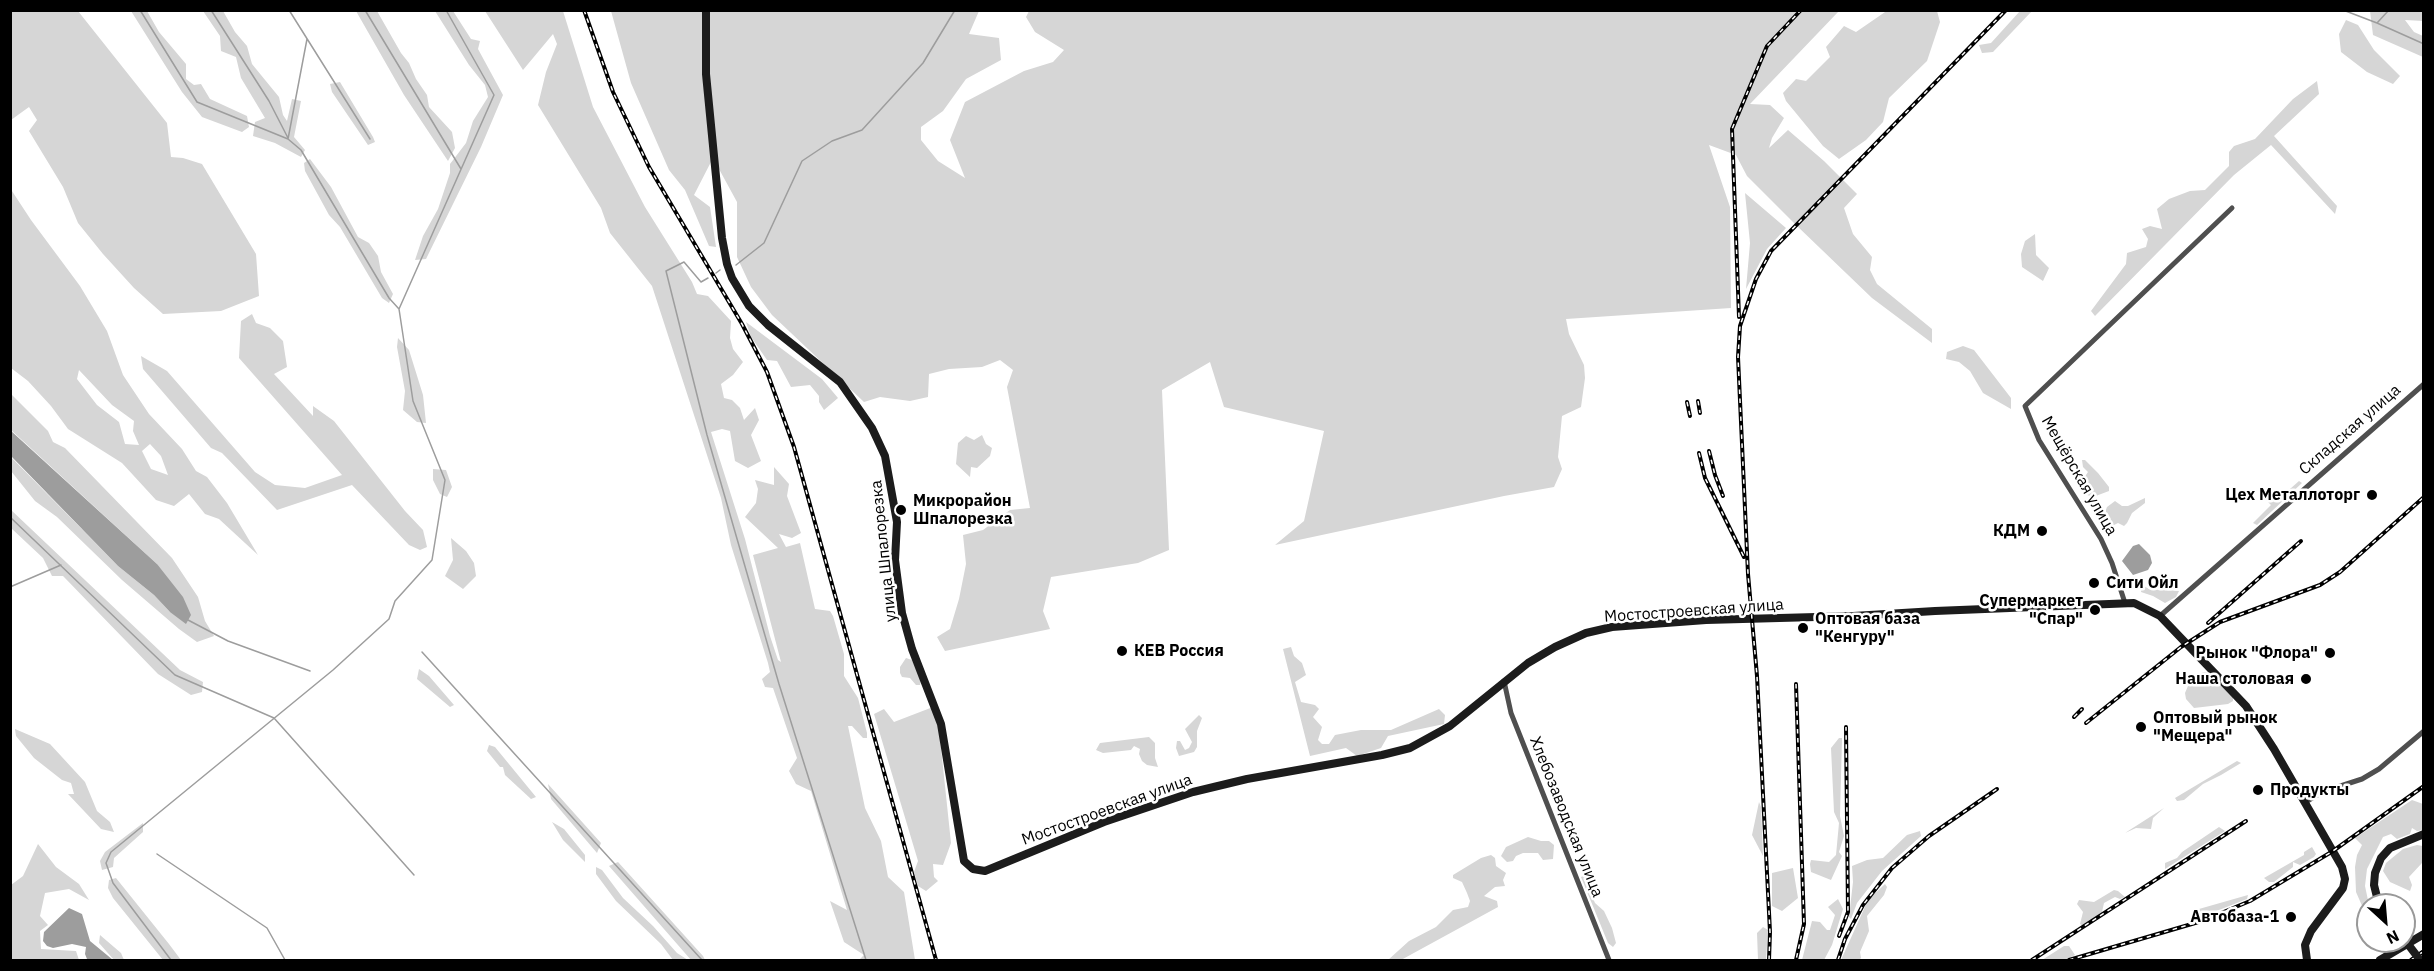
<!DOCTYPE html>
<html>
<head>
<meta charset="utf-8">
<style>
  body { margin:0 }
  #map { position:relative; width:2434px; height:971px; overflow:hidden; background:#fff; font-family:"IBM Plex Sans",sans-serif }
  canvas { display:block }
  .frame { position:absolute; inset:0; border:12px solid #000; pointer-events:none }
  .north { position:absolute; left:2356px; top:893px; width:60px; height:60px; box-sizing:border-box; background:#fff; border:2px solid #999; border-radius:50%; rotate:154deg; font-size:16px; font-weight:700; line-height:24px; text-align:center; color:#000 }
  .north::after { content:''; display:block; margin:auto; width:21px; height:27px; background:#000; clip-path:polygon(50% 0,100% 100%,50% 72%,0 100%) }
</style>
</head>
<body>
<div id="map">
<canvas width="2434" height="971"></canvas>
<div class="frame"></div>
<div class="north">N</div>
</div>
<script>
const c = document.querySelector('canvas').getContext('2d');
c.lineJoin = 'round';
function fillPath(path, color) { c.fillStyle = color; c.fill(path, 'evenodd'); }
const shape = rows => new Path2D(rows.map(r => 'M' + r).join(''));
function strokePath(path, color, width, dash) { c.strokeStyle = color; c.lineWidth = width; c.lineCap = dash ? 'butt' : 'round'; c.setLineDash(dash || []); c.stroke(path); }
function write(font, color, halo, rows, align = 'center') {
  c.font = font + ' "IBM Plex Sans",sans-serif'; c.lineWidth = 5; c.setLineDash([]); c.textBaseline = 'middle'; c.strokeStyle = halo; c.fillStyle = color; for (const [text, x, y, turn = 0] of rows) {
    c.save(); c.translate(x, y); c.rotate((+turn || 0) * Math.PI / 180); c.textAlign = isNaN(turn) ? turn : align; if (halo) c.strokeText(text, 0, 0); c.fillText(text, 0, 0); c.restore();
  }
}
const green = shape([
  [11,10,78,11,167,123,171,157,183,158,202,164,256,254,259,296,221,311,163,314,134,288,103,254,78,223,63,187,29,131,37,120,29,107,11,120],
  [1888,10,1937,11,1940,22,1927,61,1889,98,1883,122,1866,140,1839,159,1823,146,1786,101,1783,93,1796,79,1806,81,1830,57,1826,47,1844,26,1856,32],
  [131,11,147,11,159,32,186,64,186,79,194,85,201,84,210,99,247,116,249,127,242,132,202,117,182,92],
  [203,11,223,11,235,32,247,46,252,64,279,97,283,115,287,121,292,99,301,101,294,137,305,150,301,157,275,143,253,136,255,122,265,118,241,78,236,57,221,51,220,36],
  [356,11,377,11,401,53,409,63,416,79,427,95,429,107,452,132,455,148,448,161,404,95],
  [435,11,453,11,471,39,480,41,478,49,503,95,481,147,426,259,415,260,423,236,438,209,450,173,450,164,466,143,473,121,488,97,485,85,469,65],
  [485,11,563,11,593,107,645,207,692,282,697,294,708,296,731,321,730,338,733,349,743,362,733,375,721,384,724,398,732,400,740,408,744,420,755,408,759,420,751,435,761,461,748,468,735,461,730,431,722,429,711,432,745,539,770,636,778,660,781,662,753,555,778,548,745,517,756,503,758,489,755,480,774,485,774,467,789,484,787,496,801,533,792,538,779,534,786,547,800,543,815,609,830,611,833,616,844,654,844,676,858,698,867,733,867,738,863,738,852,726,848,726,865,808,881,841,888,877,904,892,915,960,859,960,864,955,844,942,830,901,847,910,811,791,796,784,789,771,797,758,773,688,765,687,762,679,770,672,768,663,731,545,721,498,652,286,610,233,601,208,538,105,546,72,557,44,553,34,523,70],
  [611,11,979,11,969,34,999,38,1001,60,966,79,943,111,921,127,921,140,938,161,965,178,950,140,965,102,1024,71,1053,62,1064,50,1035,32,1026,17,1029,11,1839,11,1750,104,1770,105,1784,118,1772,138,1769,148,1788,130,1824,161,1857,194,1844,208,1853,234,1872,257,1870,270,1877,284,1932,329,1932,343,1872,298,1796,225,1747,176,1736,155,1709,145,1730,207,1731,308,1566,319,1569,334,1584,365,1585,378,1581,407,1562,416,1558,457,1562,469,1554,487,1504,496,1275,545,1304,521,1324,431,1224,407,1210,362,1162,390,1169,550,1138,563,1051,577,1043,611,1050,629,945,651,937,637,950,629,959,599,966,564,963,535,983,530,1010,510,1030,508,1007,387,1013,370,1000,360,982,367,949,369,929,374,928,397,910,401,880,397,864,402,772,315,751,287,737,257,737,202,713,158,694,195,710,207,716,247,709,246,685,190,669,170,631,83],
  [2020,11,2032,11,1993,52,1982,53,1979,45,1991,43],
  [2370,11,2423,11,2423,21,2405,20,2414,32,2423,36,2423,57,2373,35],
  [2346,20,2358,25,2374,50,2400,76,2393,84,2367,72,2341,52,2339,34],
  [2317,81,2319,94,2274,136,2337,206,2335,214,2271,145,2234,175,2095,316,2091,311,2126,264,2127,253,2146,247,2148,239,2142,229,2150,226,2162,229,2157,209,2169,199,2190,191,2205,190,2229,166,2229,152,2234,146,2255,139,2293,99],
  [340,82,373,137,375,142,368,145,332,92,330,84],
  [310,159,331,187,358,237,369,243,378,256,381,272,393,294,389,303,382,298,340,227,329,215,305,171,304,163],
  [10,188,31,220,80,286,107,331,123,375,149,414,182,449,196,471,207,477,227,503,258,555,219,519,205,514,189,494,174,506,156,500,122,463,68,429,51,406,28,381,11,368],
  [79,370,112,405,134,421,133,431,139,445,125,444,119,422,97,405,77,379],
  [150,444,161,456,168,475,151,469,142,451],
  [1745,193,1786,228,1767,249,1746,289,1750,243],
  [2035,234,2036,255,2049,268,2043,281,2022,267,2021,254,2025,241],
  [252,314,256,323,270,328,283,341,287,367,274,374,313,416,313,406,334,421,405,511,423,530,427,547,420,550,409,545,352,485,277,510,222,453,211,448,143,369,141,356,167,371,255,472,275,485,305,488,342,475,239,358,241,321],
  [746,322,822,379,838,398,824,410,819,402,819,396,810,385,791,387,777,361,767,360,751,337],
  [398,338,409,350,423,395,426,423,417,422,403,410,405,391,397,347],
  [1963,346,1974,350,2011,398,2011,409,1983,393,1970,371,1959,362,1946,359,1947,352],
  [11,394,48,431,53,442,65,448,172,558,198,597,205,621,214,636,197,642,179,629,122,580,57,517,35,501,11,471,10,456,118,566,154,595,170,612,157,564,11,430],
  [982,435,986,444,992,448,990,456,977,468,971,467,970,477,956,464,958,443,966,436,974,440],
  [2082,460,2085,460,2098,473,2109,487,2109,491,2093,497,2087,495,2082,481,2088,472,2083,467],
  [433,469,446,470,452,487,447,497,440,494,433,480],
  [2299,481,2302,483,2257,525,2253,523,2271,505,2265,499,2264,492,2274,491,2281,497],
  [2145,498,2145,503,2132,513,2127,523,2124,526,2118,523,2110,527,2104,515,2107,507,2115,501,2122,506,2128,506],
  [10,509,180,670,203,682,202,692,191,695,158,674,63,576,52,576,43,558,11,528],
  [451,538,466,551,474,563,476,576,463,589,445,576,453,560],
  [2142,585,2149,589,2179,591,2176,597,2165,603,2153,596,2141,592],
  [1291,647,1294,656,1302,663,1306,675,1295,682,1301,702,1315,705,1319,709,1313,717,1322,727,1318,740,1322,744,1329,744,1335,735,1361,730,1391,730,1439,709,1445,715,1444,724,1388,736,1381,748,1357,756,1346,748,1310,756,1283,649],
  [906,658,912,660,921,680,920,685,916,685,910,678,902,677,900,673,900,667],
  [419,669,429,676,454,705,450,707,417,679],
  [2203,672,2210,673,2233,697,2233,701,2228,704,2194,708,2186,699,2185,693,2188,686],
  [933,707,939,729,951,843,943,865,933,864,934,877,938,881,926,891,918,886,914,872,918,861,874,714,884,709,894,722],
  [1199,715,1202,718,1197,731,1197,747,1194,752,1179,756,1176,748,1177,741,1180,741,1185,750,1189,748,1192,742,1185,729],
  [15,729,50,744,85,782,97,811,110,822,114,832,101,829,68,794,74,794,71,783,62,780,34,758,16,736],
  [1149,737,1155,743,1155,758,1158,767,1147,765,1142,761,1139,754,1140,749,1134,746,1131,750,1103,753,1096,750,1100,743],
  [1839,738,1842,738,1840,816,1844,836,1839,852,1842,856,1831,880,1811,872,1810,864,1811,860,1829,862,1836,855,1839,823,1834,812,1831,748],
  [489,745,495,747,536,797,531,799,505,775,503,767,500,767,487,751],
  [2237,761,2241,763,2221,775,2203,784,2184,800,2177,801,2175,798],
  [548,784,601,843,597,853,551,799],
  [2412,800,2423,804,2423,830,2417,831,2412,828,2410,834,2397,839,2391,834,2383,837,2367,869,2365,886,2369,905,2367,912,2363,908,2356,892,2355,867,2357,855,2362,845,2355,838],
  [1759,802,1761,807,1763,856,1752,835],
  [2164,808,2153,818,2151,829,2136,828,2125,833],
  [552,822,564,829,585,855,585,862,563,840],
  [143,823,143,832,114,858,113,867,102,870,100,861,105,852],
  [2219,827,2225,831,2165,869,2165,863,2177,858,2182,852],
  [1920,831,1921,836,1882,871,1857,903,1851,919,1849,917,1853,882,1852,866,1867,860,1883,858,1907,835],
  [1528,837,1541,841,1549,841,1554,845,1553,859,1543,860,1538,853,1523,853,1516,856,1513,861,1507,862,1501,856,1506,847],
  [38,844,56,867,79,884,89,900,69,889,45,893,40,916,48,925,40,931,41,949,76,951,79,960,11,960,11,885,23,876],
  [2417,845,2423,846,2423,857,2422,863,2409,877,2412,885,2410,891,2390,882,2383,871,2386,863,2403,849],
  [2312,847,2316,854,2314,857,2300,865,2293,862,2293,867,2274,882,2269,882,2264,878,2304,855,2304,852],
  [1491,855,1495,858,1496,866,1506,873,1503,880,1505,886,1495,887,1484,896,1497,901,1498,907,1401,960,1388,960,1409,941,1436,927,1453,910,1468,907,1470,901,1467,893,1462,882,1453,878,1453,875,1481,858],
  [618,862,703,956,705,960,691,960,609,866],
  [596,867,602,870,623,898,653,926,677,953,688,960,673,960,661,944,616,901,596,874],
  [1793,868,1798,898,1782,911,1772,906,1772,873],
  [1594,873,1595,875,1587,885,1595,903,1604,911,1612,928,1616,943,1613,947,1608,943,1581,877,1587,874],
  [116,878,169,944,181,960,163,960,113,898,108,888,109,880],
  [1885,884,1887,887,1884,895,1867,916,1869,931,1860,952,1861,958,1859,960,1841,960,1868,900],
  [2114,890,2118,891,2125,897,2120,899,2115,897,2104,903,2102,912,2083,926,2080,924,2083,912,2077,904,2079,900,2094,902],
  [2248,895,2247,899,2196,919,2192,911],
  [1838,899,1843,909,1832,945,1824,960,1802,960,1812,921,1820,922,1827,930,1830,930,1835,915,1828,907],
  [1763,927,1768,930,1766,960,1758,960,1757,933],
  [100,935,121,953,124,960,114,960,99,943],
  [2064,946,2069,946,2075,955,2065,960,2042,960]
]);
const water = shape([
  [10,430,157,564,183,597,191,615,186,624,170,612,154,595,118,566,11,456],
  [2139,544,2150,555,2152,563,2148,570,2133,575,2122,561,2133,546],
  [69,908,82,914,90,941,113,960,87,959,85,954,86,947,72,944,53,948,47,946,43,941,44,932]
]);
const stream = shape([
  [140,10,197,102,288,139],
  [211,10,269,101,288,138],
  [289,10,370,139],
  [365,10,461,169],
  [2343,10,2377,23,2424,44],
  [2377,23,2389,10],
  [307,39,288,139,301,150,389,298,399,309],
  [736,265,764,243,802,161,832,141,862,130,923,63,955,10],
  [716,273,720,270],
  [708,278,701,282,684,262,666,271,707,435,779,684,866,960],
  [10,517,175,675,274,718,414,875],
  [10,587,61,565],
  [188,620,228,641,310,671],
  [422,652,702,960],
  [157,854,267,928,285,960],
  [171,960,113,883,106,863,111,852,333,670,389,619,395,601,432,560,445,480,413,401,399,309,494,95,446,10]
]);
const street = shape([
  [2125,603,2112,563,2101,539,2039,440,2025,406,2232,208],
  [2160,616,2424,384],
  [1504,681,1511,713,1609,960],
  [2304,803,2322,792,2362,779,2379,769,2424,731]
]);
const secondary = shape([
  [706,10,706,74,722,238,727,264,732,278,749,306,768,325,840,382,872,428,885,456,897,522,895,560,902,613,912,649,941,724,964,861,973,869,985,871,1104,822,1193,792,1247,779,1382,755,1410,748,1450,726,1528,663,1555,647,1586,633,1612,627,1706,620,1853,616,1935,611,2134,603,2160,616,2246,706,2274,749,2342,867,2345,879,2343,888,2311,931,2305,945,2307,960],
  [2379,905,2374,885,2375,873,2381,858,2390,848,2424,834],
  [2380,960,2424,934]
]);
const rail = shape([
  [584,10,613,92,649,167,742,324,767,372,794,447,936,960],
  [1739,317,1732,129,1767,46,1801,10],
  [1698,401,1700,413],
  [1687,402,1690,416],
  [1709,451,1715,475,1723,496],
  [1699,453,1705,478,1744,557],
  [2208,623,2301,541],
  [1796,684,1804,924,1796,960],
  [2074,717,2082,709],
  [2086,723,2181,647,2220,622,2320,585,2340,572,2424,497],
  [1839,936,1848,912,1846,727],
  [1769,960,1770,932,1757,676,1748,574,1738,357,1740,326,1756,279,1771,251,2006,10],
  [1838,960,1845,939,1863,905,1892,868,1929,836,1997,789],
  [2032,960,2246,821],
  [2069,960,2202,921,2250,901,2333,851,2424,786],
  [2411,960,2424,951]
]);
const secondaryBridge = shape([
  [2404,939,2420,960]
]);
const markers = [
  [2372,495,6,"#000"],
  [901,510,6,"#000"],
  [2042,531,6,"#000"],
  [2094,583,6,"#000"],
  [2095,610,6,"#000"],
  [1803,628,6,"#000"],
  [1122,651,6,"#000"],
  [2330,653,6,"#000"],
  [2306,679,6,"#000"],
  [2141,727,6,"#000"],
  [2258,790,6,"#000"],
  [2291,917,6,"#000"]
];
const streetNames = [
  ["Складская улица",2350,430,-41],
  ["Мещёрская улица",2079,476,60],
  ["улица Шпалорезка",884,551,-96],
  ["Мостостроевская улица",1694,611,-4],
  ["Мостостроевская улица",1107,810,-20],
  ["Хлебозаводская улица",1566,817,68]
];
const poiNames = [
  ["Цех Металлоторг",2360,495],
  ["Микрорайон",913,501,"left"],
  ["Шпалорезка",913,519,"left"],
  ["КДМ",2030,531],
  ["Сити Ойл",2106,583,"left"],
  ["Супермаркет",2083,601],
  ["\"Спар\"",2083,619],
  ["Оптовая база",1815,619,"left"],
  ["\"Кенгуру\"",1815,637,"left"],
  ["КЕВ Россия",1134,651,"left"],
  ["Рынок \"Флора\"",2318,653],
  ["Наша столовая",2294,679],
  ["Оптовый рынок",2153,718,"left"],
  ["\"Мещера\"",2153,736,"left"],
  ["Продукты",2270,790,"left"],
  ["Автобаза-1",2279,917]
];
fillPath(green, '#d6d6d6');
fillPath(water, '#9d9d9d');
strokePath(stream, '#9d9d9d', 1.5);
strokePath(street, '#4f4f4f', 5);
strokePath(secondary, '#1c1c1c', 8);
strokePath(rail, '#000', 4);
strokePath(rail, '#fff', 1.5, [4.5]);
strokePath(secondaryBridge, '#1c1c1c', 8);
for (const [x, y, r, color] of markers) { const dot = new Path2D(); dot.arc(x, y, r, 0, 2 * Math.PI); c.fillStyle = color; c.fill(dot); strokePath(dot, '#fff', 2); }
write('16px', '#000', '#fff', streetNames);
write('bold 16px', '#000', '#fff', poiNames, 'right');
</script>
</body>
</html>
